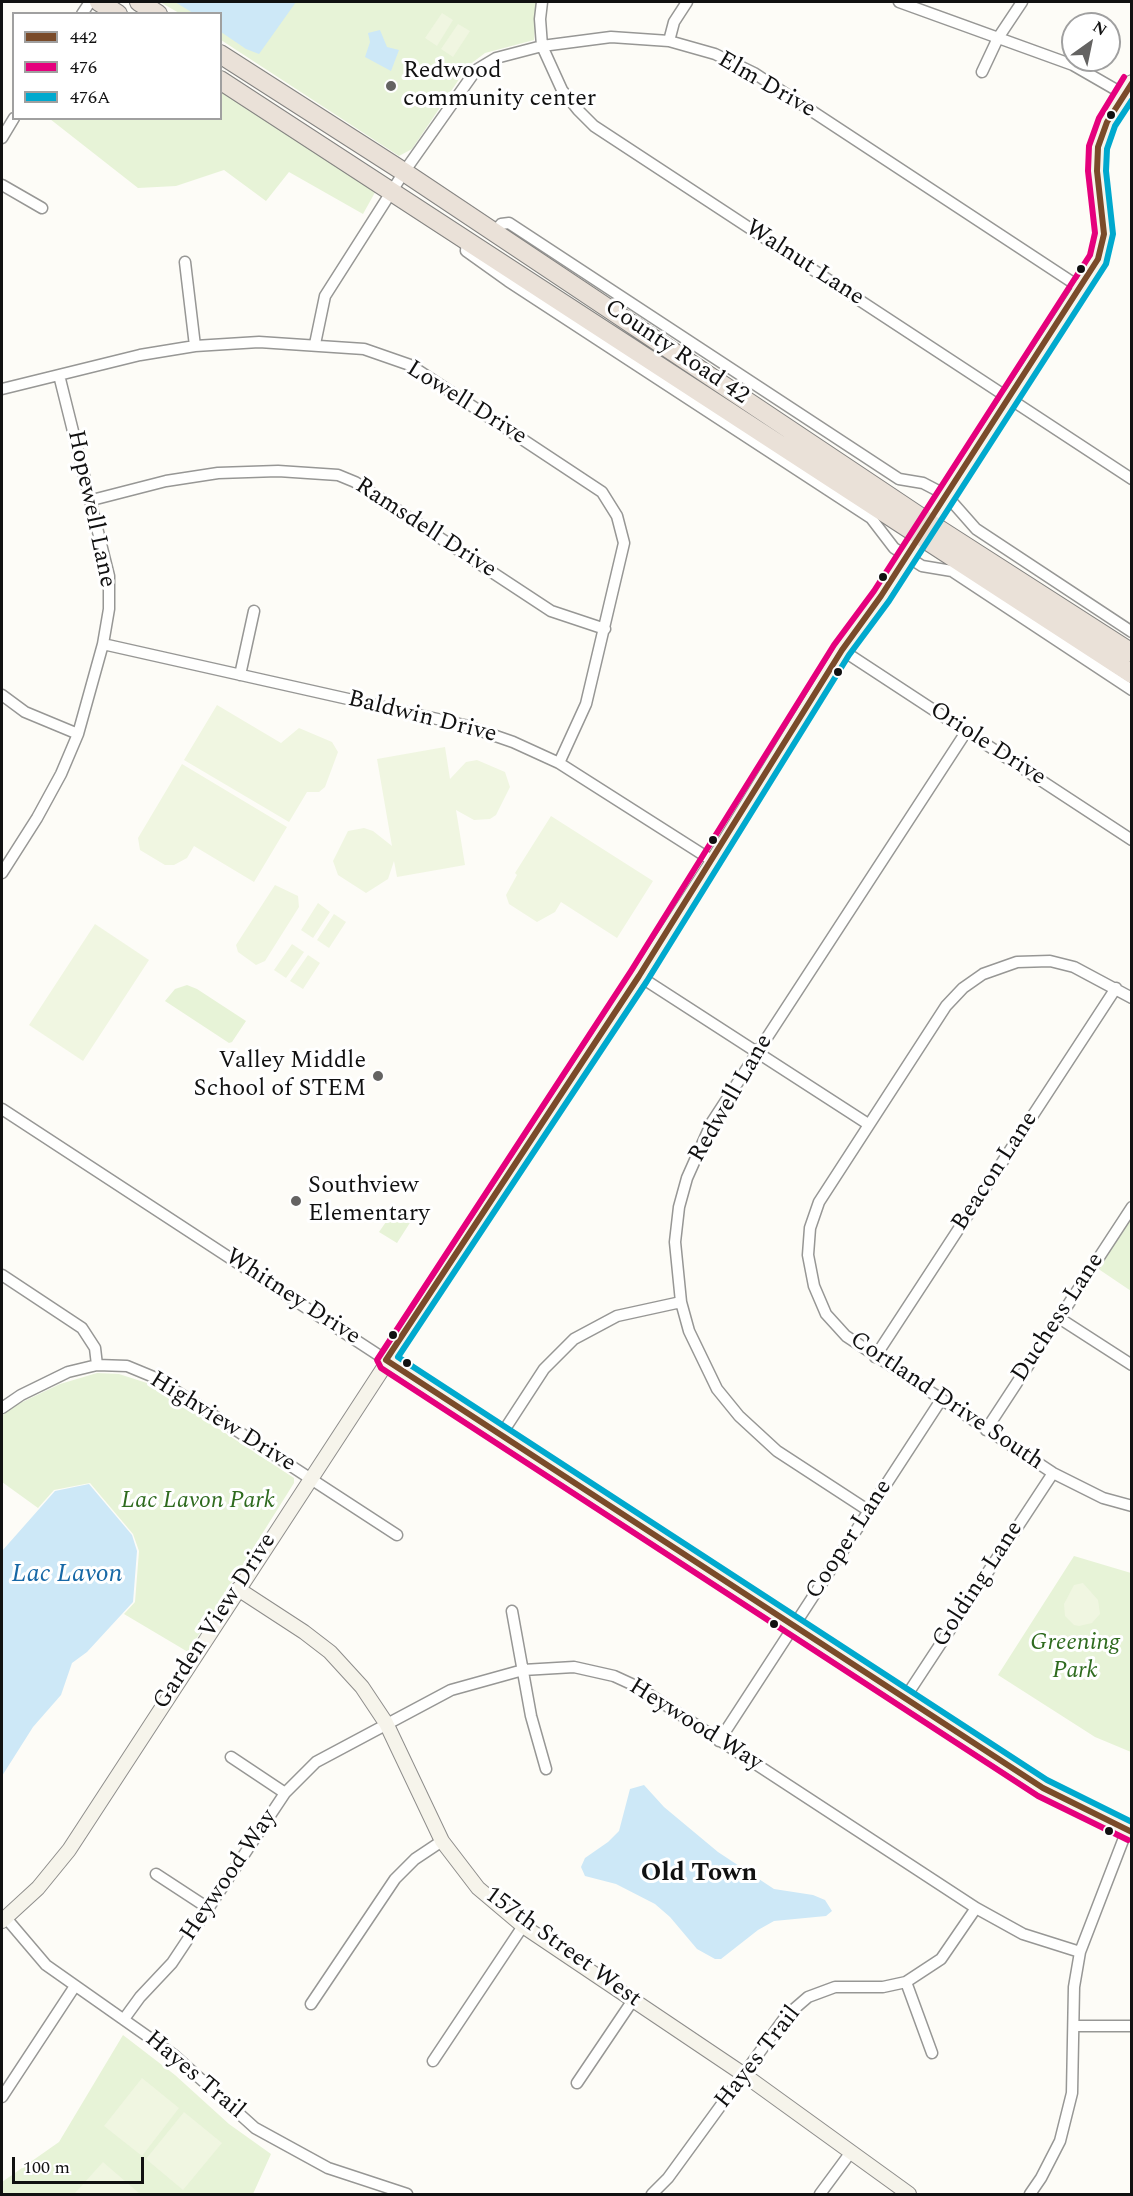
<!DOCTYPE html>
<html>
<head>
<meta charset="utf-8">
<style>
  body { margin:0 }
  #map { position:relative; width:1133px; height:2196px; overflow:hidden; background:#fdfcf7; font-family:Spectral,serif }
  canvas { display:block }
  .frame { position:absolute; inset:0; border:3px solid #111; pointer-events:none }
  .legend { position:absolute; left:12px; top:12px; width:210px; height:108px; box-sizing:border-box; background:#fff; border:2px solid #a0a0a0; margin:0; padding:8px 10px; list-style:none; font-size:18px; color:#111 }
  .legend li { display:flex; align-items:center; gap:12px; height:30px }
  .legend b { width:30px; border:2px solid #a0a0a0 }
  .north { position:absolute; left:1061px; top:12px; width:60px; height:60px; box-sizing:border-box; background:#fff; border:2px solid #a0a0a0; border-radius:50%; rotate:33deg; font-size:16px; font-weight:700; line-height:24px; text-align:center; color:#111 }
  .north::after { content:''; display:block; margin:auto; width:21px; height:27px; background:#646362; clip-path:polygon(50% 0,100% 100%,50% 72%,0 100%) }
  .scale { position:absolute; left:12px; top:2157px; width:132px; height:27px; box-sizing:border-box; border:3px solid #111; border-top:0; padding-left:8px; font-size:18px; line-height:21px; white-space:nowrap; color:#111; -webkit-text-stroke:4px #fff; paint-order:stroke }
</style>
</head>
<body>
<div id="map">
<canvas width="1133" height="2196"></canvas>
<div class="frame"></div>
<ul class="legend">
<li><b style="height:8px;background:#7a4b2a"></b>442</li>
<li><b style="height:8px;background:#e5007d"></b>476</li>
<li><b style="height:8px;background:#00a9ce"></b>476A</li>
</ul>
<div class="north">N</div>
<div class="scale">100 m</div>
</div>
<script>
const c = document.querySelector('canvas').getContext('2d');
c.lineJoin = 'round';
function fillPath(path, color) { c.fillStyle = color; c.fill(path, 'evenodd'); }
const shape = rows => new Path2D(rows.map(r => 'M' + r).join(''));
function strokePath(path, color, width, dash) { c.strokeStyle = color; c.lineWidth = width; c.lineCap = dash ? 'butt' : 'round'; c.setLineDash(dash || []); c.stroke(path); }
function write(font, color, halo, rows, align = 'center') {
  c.font = font + ' Spectral,serif'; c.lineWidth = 6; c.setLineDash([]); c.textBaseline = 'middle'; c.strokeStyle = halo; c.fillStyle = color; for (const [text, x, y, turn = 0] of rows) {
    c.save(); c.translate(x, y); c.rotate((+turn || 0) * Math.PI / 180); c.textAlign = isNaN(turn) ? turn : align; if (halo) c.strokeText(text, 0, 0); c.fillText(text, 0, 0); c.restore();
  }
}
const green = shape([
  [160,2,537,2,534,40,485,53,468,66,412,149,399,156,221,40,220,14,179,13],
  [221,88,378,187,363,214,289,172,266,201,224,170,176,186,138,188,50,119,220,118],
  [187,985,197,989,246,1021,232,1042,229,1043,165,1001,175,989],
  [395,1209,413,1218,397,1243,379,1232],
  [1131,1215,1131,1291,1097,1268],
  [97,1373,119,1374,150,1384,294,1478,294,1483,188,1652,124,1614,135,1602,139,1551,133,1534,90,1483,54,1490,38,1508,2,1482,2,1416,12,1407,60,1384],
  [1074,1556,1131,1573,1131,1752,1095,1737,998,1675],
  [123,2035,175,2075,229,2124,271,2154,253,2194,2,2194,2,2182,59,2142]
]);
const pitch = shape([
  [442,13,453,20,437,46,425,38],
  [458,24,470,31,453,57,441,49],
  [217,705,281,743,299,728,332,742,338,752,325,787,319,792,307,792,289,822,184,760],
  [445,747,450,779,466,762,477,760,505,772,510,787,496,815,490,819,474,820,456,810,465,865,397,877,394,861,388,879,366,893,338,875,333,861,348,831,364,828,373,831,392,846,377,759],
  [182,764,287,827,254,882,194,846,187,858,174,865,165,865,140,850,138,838],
  [551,816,653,881,617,938,561,902,555,912,537,922,509,904,506,895,517,875,515,873],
  [275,885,298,896,299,907,265,961,256,965,238,952,236,945],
  [318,903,330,912,313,938,301,930],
  [334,914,346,922,329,948,317,940],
  [95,924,149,960,83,1061,29,1025],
  [292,944,304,952,286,978,274,970],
  [308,955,320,963,303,989,290,981],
  [1083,1583,1098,1600,1100,1614,1092,1623,1079,1626,1074,1625,1065,1616,1064,1604,1074,1585],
  [142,2078,179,2108,142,2156,104,2126],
  [184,2112,222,2143,183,2190,146,2159],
  [103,2162,140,2194,74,2194]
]);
const water = shape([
  [175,2,296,2,259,54,246,49,221,32,220,14,193,13],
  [380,30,387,47,399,50,391,71,365,57,370,42,368,33],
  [89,1484,132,1535,137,1551,133,1602,87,1652,72,1663,61,1695,33,1727,2,1776,2,1551,55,1491],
  [644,1785,664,1807,718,1852,774,1889,813,1895,825,1900,832,1911,826,1916,774,1921,758,1930,721,1959,715,1959,697,1949,670,1917,655,1904,616,1884,585,1876,581,1867,585,1858,608,1842,619,1831,630,1789]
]);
const street = shape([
  [542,2,540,19,542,46,562,90,578,110,594,126,1132,479],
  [899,2,1073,65,1132,99],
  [82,14,90,2],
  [669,41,674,22,687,2],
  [982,72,998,38,1022,2],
  [2,138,14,118],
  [2,185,42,208],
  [495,233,501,224,509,223,899,479,923,483,946,495,976,529,1132,632],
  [467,240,466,251,508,281,871,518,894,548,922,566,952,571,1132,690],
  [185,262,195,346],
  [315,344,325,296,404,172,476,70,496,58,542,46,611,37,669,41,715,54,754,73,1081,288],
  [2,389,140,355,195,346,259,342,364,349,410,365,602,492,617,516,624,543,586,704,559,763],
  [92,500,166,481,218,473,278,471,338,475,355,482,551,611,605,629],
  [103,644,464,725,513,742,559,763,713,861],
  [842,650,1132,840],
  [240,675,254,611],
  [2,695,25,712,78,734],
  [2,873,37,818,61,774,78,734,103,644,109,609,109,576,59,375],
  [639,976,868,1124],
  [1132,998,1074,967,1050,961,1017,962,983,974,963,988,946,1006,819,1202,810,1228,808,1255,814,1286,826,1314,846,1336,1053,1473,1103,1498,1132,1506],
  [2,1109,386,1360],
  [2,1275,82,1328,95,1348,97,1365],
  [1059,1318,1132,1365],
  [875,1357,1116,988],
  [2,1408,21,1395,68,1372,97,1365,127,1366,156,1378,397,1535],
  [986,1430,1132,1207],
  [501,1435,544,1369,574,1339,617,1316,681,1302],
  [869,1511,777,1451,739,1416,717,1389,689,1331,681,1302,675,1242,679,1207,687,1178,712,1122,966,732],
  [512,1611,531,1716,546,1769],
  [905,1698,1053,1473],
  [719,1741,941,1400],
  [231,1757,285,1793],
  [156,1874,208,1908],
  [6,1918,46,1965,174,2055,255,2128,328,2168,407,2194],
  [906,1982,932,2053],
  [311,2004,395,1879,415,1859,442,1841],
  [124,2019,140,1997,172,1963,285,1793,316,1762,451,1690,523,1670,574,1667,614,1676,638,1687,976,1908,1023,1934,1080,1952],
  [1074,2026,1132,2026],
  [433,2061,523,1926],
  [577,2083,633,2000],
  [2,2097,75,1986],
  [652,2194,668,2178,786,2016,808,1997,835,1987,883,1987,906,1982,941,1959,976,1908],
  [820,2194,851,2152],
  [1030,2194,1041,2178,1060,2141,1072,2093,1074,1987,1080,1952,1127,1830]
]);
const secondary = shape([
  [386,1360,1043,1788,1132,1832],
  [238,1589,304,1632,330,1652,362,1687,386,1723,442,1841,478,1888,523,1926,743,2074,909,2194],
  [2,1921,38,1888,69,1850,598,1039,713,861,842,650,881,596,1081,288,1098,259,1104,234,1097,171,1098,147,1107,122,1132,82]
]);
const highway = shape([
  [99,2,118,14],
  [139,2,158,14],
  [220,54,404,172,928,522,1132,653],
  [220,80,1132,674]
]);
const bus1 = shape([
  [386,1360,639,976,842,650,881,596,1098,259,1104,234,1097,171,1098,147,1107,122,1132,83],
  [386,1360,1043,1788,1132,1832]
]);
const bus2 = shape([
  [1124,77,1099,118,1089,146,1088,171,1095,233,1090,255,874,591,834,645,631,971,377,1360,381,1368,1038,1796,1128,1840]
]);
const bus3 = shape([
  [1132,100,1115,126,1107,149,1106,171,1113,234,1106,264,889,601,849,655,647,981,398,1357,1047,1780,1132,1822]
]);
const markers = [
  [391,86,6,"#646362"],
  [1111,115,5,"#111"],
  [1081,269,5,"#111"],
  [883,577,5,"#111"],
  [838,672,5,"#111"],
  [713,840,5,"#111"],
  [378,1076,6,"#646362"],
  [296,1201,6,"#646362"],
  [393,1335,5,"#111"],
  [407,1363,5,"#111"],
  [774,1624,5,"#111"],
  [1109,1831,5,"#111"]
];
const poiNames = [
  ["Redwood",403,72],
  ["community center",403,100],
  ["Valley Middle",366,1062,"right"],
  ["School of STEM",366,1090,"right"],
  ["Southview",308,1187],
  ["Elementary",308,1215]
];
const streetNames = [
  ["Elm Drive",766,86,30],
  ["Walnut Lane",804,264,33],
  ["County Road 42",676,353,34],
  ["Lowell Drive",466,404,32],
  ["Hopewell Lane",90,509,78],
  ["Ramsdell Drive",425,529,33],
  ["Baldwin Drive",422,718,14],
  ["Oriole Drive",987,745,33],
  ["Redwell Lane",732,1099,-60],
  ["Beacon Lane",996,1172,-57],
  ["Whitney Drive",292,1298,33],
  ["Duchess Lane",1059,1318,-57],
  ["Cortland Drive South",946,1402,34],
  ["Highview Drive",222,1423,32],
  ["Cooper Lane",850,1540,-57],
  ["Golding Lane",979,1585,-57],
  ["Garden View Drive",216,1622,-57],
  ["Heywood Way",695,1726,32],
  ["Heywood Way",230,1876,-56],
  ["157th Street West",562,1948,36],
  ["Hayes Trail",759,2058,-52],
  ["Hayes Trail",194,2076,40]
];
const parkNames = [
  ["Lac Lavon Park",198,1502],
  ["Greening",1075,1644],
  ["Park",1075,1672]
];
const waterNames = [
  ["Lac Lavon",67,1576]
];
const neighbourhoodNames = [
  ["Old Town",699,1875]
];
fillPath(green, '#e7f3d7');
fillPath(pitch, '#f0f6e1');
fillPath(water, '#cde8f7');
strokePath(street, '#979795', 13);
strokePath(secondary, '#8e8d8b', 16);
strokePath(highway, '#858482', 20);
strokePath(street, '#fffffe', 10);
strokePath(secondary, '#f6f4eb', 14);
strokePath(highway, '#eae1d8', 18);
strokePath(bus1, '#7a4b2a', 6);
strokePath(bus2, '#e5007d', 6);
strokePath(bus3, '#00a9ce', 6);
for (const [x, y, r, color] of markers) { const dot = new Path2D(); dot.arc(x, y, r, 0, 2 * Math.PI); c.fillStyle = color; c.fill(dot); strokePath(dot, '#fff', 2); }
write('24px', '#111', '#fff', poiNames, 'left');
write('24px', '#111', '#fff', streetNames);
write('italic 24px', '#2f6b1f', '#fff', parkNames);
write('italic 26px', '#1768a6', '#fff', waterNames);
write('bold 26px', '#111', '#fff', neighbourhoodNames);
</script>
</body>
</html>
